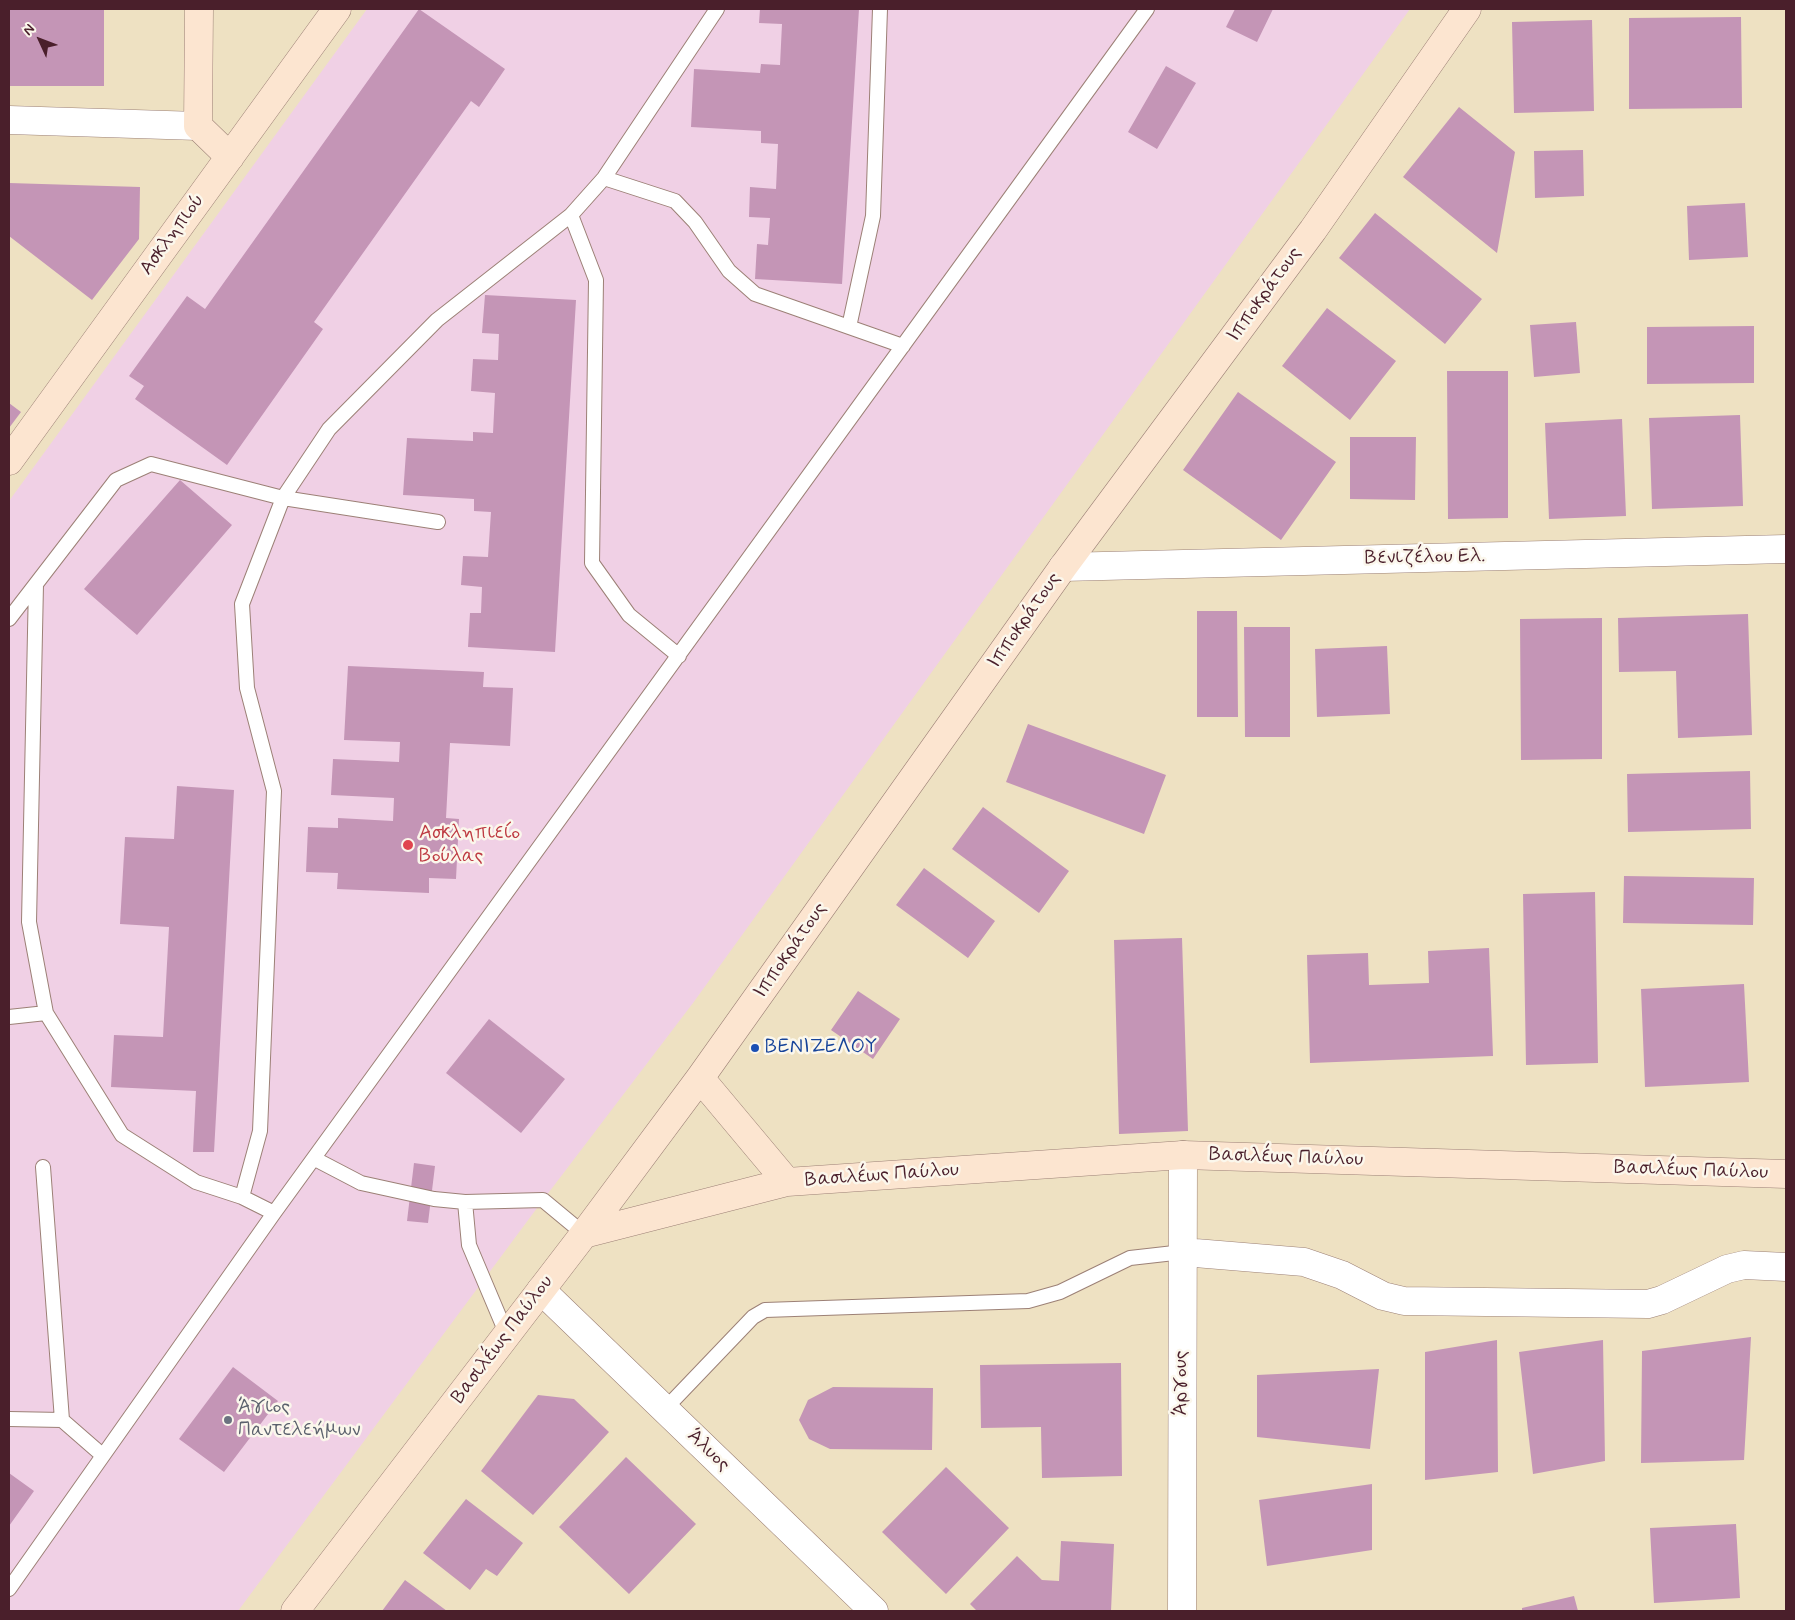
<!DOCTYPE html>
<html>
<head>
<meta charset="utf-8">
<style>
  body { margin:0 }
  #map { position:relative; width:1795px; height:1620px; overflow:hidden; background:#eee1c2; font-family:Mynerve,sans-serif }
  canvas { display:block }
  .frame { position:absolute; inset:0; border:10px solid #4a1f2b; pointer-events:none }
  .north { position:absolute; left:15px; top:15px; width:50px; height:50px; -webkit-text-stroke:4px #fbf7ec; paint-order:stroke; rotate:313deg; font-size:14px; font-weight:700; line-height:20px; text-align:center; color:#4a1f2b }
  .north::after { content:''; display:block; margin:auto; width:18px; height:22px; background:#4a1f2b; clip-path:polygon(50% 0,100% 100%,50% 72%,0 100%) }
</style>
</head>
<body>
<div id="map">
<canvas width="1795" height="1620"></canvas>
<div class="frame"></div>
<div class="north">N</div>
</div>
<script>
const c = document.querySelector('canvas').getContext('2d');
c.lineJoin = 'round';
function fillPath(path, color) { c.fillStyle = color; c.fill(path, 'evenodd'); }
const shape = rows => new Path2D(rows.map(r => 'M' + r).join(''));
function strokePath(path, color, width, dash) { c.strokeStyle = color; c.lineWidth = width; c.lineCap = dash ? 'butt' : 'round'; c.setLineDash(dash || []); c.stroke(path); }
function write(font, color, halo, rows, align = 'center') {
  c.font = font + ' Mynerve,sans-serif'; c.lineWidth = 5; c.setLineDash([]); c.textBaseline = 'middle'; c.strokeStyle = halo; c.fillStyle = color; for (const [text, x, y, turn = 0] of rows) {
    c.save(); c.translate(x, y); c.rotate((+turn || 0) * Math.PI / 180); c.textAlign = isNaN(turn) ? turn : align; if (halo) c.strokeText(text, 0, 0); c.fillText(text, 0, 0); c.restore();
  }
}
const built = shape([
  [367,9,1410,9,693,1003,543,1200,238,1611,9,1611,9,501]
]);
const building = shape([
  [9,9,104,9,104,86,9,86],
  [419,9,505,69,479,107,471,101,314,322,323,329,227,465,135,399,144,386,129,376,187,296,205,309],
  [760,9,859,9,842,284,755,279,757,244,768,245,770,218,749,217,750,187,776,189,778,144,761,143,761,131,691,127,694,69,760,73,761,64,780,65,782,24,759,23],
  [1235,9,1273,9,1257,42,1226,27],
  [1741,17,1742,108,1629,109,1629,18],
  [1592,20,1594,111,1514,113,1512,22],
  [1166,66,1196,83,1157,149,1128,132],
  [1459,107,1515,152,1497,253,1403,177],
  [1583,150,1584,196,1535,198,1534,151],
  [9,183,140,187,139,239,92,300,9,236],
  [1745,203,1748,257,1689,260,1687,206],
  [1375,213,1482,299,1445,344,1339,258],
  [485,295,576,300,555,652,468,647,470,613,481,613,482,587,461,585,463,556,488,557,491,512,474,511,474,499,403,495,407,438,473,441,473,432,493,433,495,393,471,391,473,359,498,360,499,334,482,333],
  [1327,308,1396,361,1350,420,1282,366],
  [1576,322,1580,373,1534,377,1530,325],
  [1754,326,1754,383,1647,384,1647,327],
  [1447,371,1508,371,1508,518,1448,519],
  [1238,392,1336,462,1281,540,1183,470],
  [9,403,21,412,9,428],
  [1740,415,1743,506,1652,509,1649,418],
  [1622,419,1626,516,1549,519,1545,423],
  [1350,437,1416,437,1415,500,1350,499],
  [180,480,232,525,137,635,84,589],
  [1197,611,1237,611,1238,717,1197,717],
  [1748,614,1752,735,1678,738,1676,671,1619,672,1618,618],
  [1602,618,1602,759,1521,760,1520,619],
  [1244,627,1290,627,1290,737,1245,737],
  [1387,646,1390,714,1317,717,1315,649],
  [348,666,484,672,483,687,513,688,510,746,450,743,446,818,459,819,456,879,429,878,429,893,337,889,338,873,306,872,308,827,338,828,338,818,393,821,394,798,331,795,333,759,399,762,400,742,344,740],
  [1028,724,1166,775,1144,834,1006,782],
  [1750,771,1751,829,1628,832,1627,774],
  [177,786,234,790,214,1152,193,1152,196,1091,111,1087,114,1035,163,1037,169,927,120,924,125,837,174,839],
  [983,807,1069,871,1039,913,952,849],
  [924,868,995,921,968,958,896,905],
  [1624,876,1754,878,1753,925,1623,923],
  [1595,892,1598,1063,1526,1065,1523,894],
  [1182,938,1188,1131,1119,1134,1114,940],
  [1489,948,1493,1056,1310,1063,1307,955,1368,953,1369,985,1429,983,1428,951],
  [1744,984,1749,1082,1645,1087,1641,989],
  [858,991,900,1019,873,1059,831,1030],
  [489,1019,565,1079,521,1133,446,1073],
  [414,1163,435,1166,428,1223,407,1221],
  [1751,1337,1744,1460,1641,1463,1642,1351],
  [1497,1340,1498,1472,1425,1480,1425,1352],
  [1603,1340,1605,1461,1533,1474,1519,1352],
  [1121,1363,1122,1476,1042,1478,1041,1427,981,1428,980,1365],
  [233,1367,278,1401,224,1472,179,1439],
  [1379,1369,1370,1449,1257,1437,1257,1375],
  [833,1387,933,1388,932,1450,830,1449,809,1439,799,1420,808,1400],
  [538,1395,574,1399,609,1432,533,1515,481,1471],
  [626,1457,696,1524,629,1594,559,1527],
  [946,1467,1009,1528,946,1594,882,1532],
  [9,1473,34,1491,9,1526],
  [1372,1484,1372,1550,1267,1566,1259,1500],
  [466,1499,523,1543,497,1576,486,1569,470,1590,423,1553],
  [1736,1524,1740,1598,1654,1603,1650,1528],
  [1061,1541,1114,1544,1111,1611,977,1611,970,1604,1017,1556,1042,1580,1059,1581],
  [405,1580,447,1611,382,1611],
  [1574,1596,1578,1611,1522,1611,1522,1608]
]);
const lane = shape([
  [604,178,675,201,695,222,729,271,755,294,903,346],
  [571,215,596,280,592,563,629,615,679,656],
  [849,327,873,216,880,9],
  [36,584,29,922,46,1013],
  [9,619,116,480,151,464,283,498,438,522],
  [9,1017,46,1013,122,1135,196,1182,242,1197,274,1213],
  [315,1159,361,1183,434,1199,465,1202,543,1200,584,1234],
  [43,1167,62,1420,101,1454],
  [242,1197,260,1131,274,791,247,688,242,604,283,498,329,429,437,320,571,215,604,178,717,9],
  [465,1202,469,1245,507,1335],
  [665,1409,753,1317,765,1310,1028,1301,1060,1292,1130,1258,1183,1252],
  [9,1419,62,1420],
  [9,1589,274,1213,1147,9]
]);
const street = shape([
  [9,120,198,126],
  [1063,567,1786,549],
  [1183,1252,1304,1262,1342,1275,1383,1296,1404,1301,1648,1304,1662,1300,1727,1269,1744,1265,1786,1267],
  [541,1290,874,1611],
  [1182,1611,1183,1155]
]);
const secondary = shape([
  [199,9,198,126,230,157],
  [9,461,337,9],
  [700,1078,787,1182],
  [584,1234,787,1182,1183,1155,1786,1174],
  [295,1611,584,1234,700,1078,1063,567,1313,230,1467,9]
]);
const markers = [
  [408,845,6,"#e0444e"],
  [755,1048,5,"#1a4fb4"],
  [228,1420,5,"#6b7280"]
];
const streetNames = [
  ["Ασκληπιού",173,235,-54],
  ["Ιπποκράτους",1265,295,-54],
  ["Βενιζέλου Ελ.",1425,558,-1],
  ["Ιπποκράτους",1025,621,-55],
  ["Ιπποκράτους",791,951,-55],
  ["Βασιλέως Παύλου",1286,1158,2],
  ["Βασιλέως Παύλου",1691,1171,2],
  ["Βασιλέως Παύλου",882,1176,-4],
  ["Βασιλέως Παύλου",503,1340,-53],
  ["Άργους",1182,1383,-90],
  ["Άλυος",708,1451,44]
];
const healthNames = [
  ["Ασκληπιείο",419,834],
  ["Βούλας",419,857]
];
const transitNames = [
  ["ΒΕΝΙΖΕΛΟΥ",765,1048]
];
const worshipNames = [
  ["Άγιος",238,1408],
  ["Παντελεήμων",238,1431]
];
fillPath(built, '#f0d0e5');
fillPath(building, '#c495b6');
strokePath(lane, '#9c8076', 16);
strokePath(street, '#9c8076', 29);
strokePath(secondary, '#9c8076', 29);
strokePath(lane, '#fff', 14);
strokePath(street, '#fff', 28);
strokePath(secondary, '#fce5d0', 28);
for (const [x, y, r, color] of markers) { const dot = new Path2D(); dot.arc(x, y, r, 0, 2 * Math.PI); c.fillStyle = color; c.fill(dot); strokePath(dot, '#fbf7ec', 2); }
write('20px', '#4a1f2b', '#fbf7ec', streetNames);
write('20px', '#be3a42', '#fbf7ec', healthNames, 'left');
write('20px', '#164399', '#fbf7ec', transitNames, 'left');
write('20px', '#5b616d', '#fbf7ec', worshipNames, 'left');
</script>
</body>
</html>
